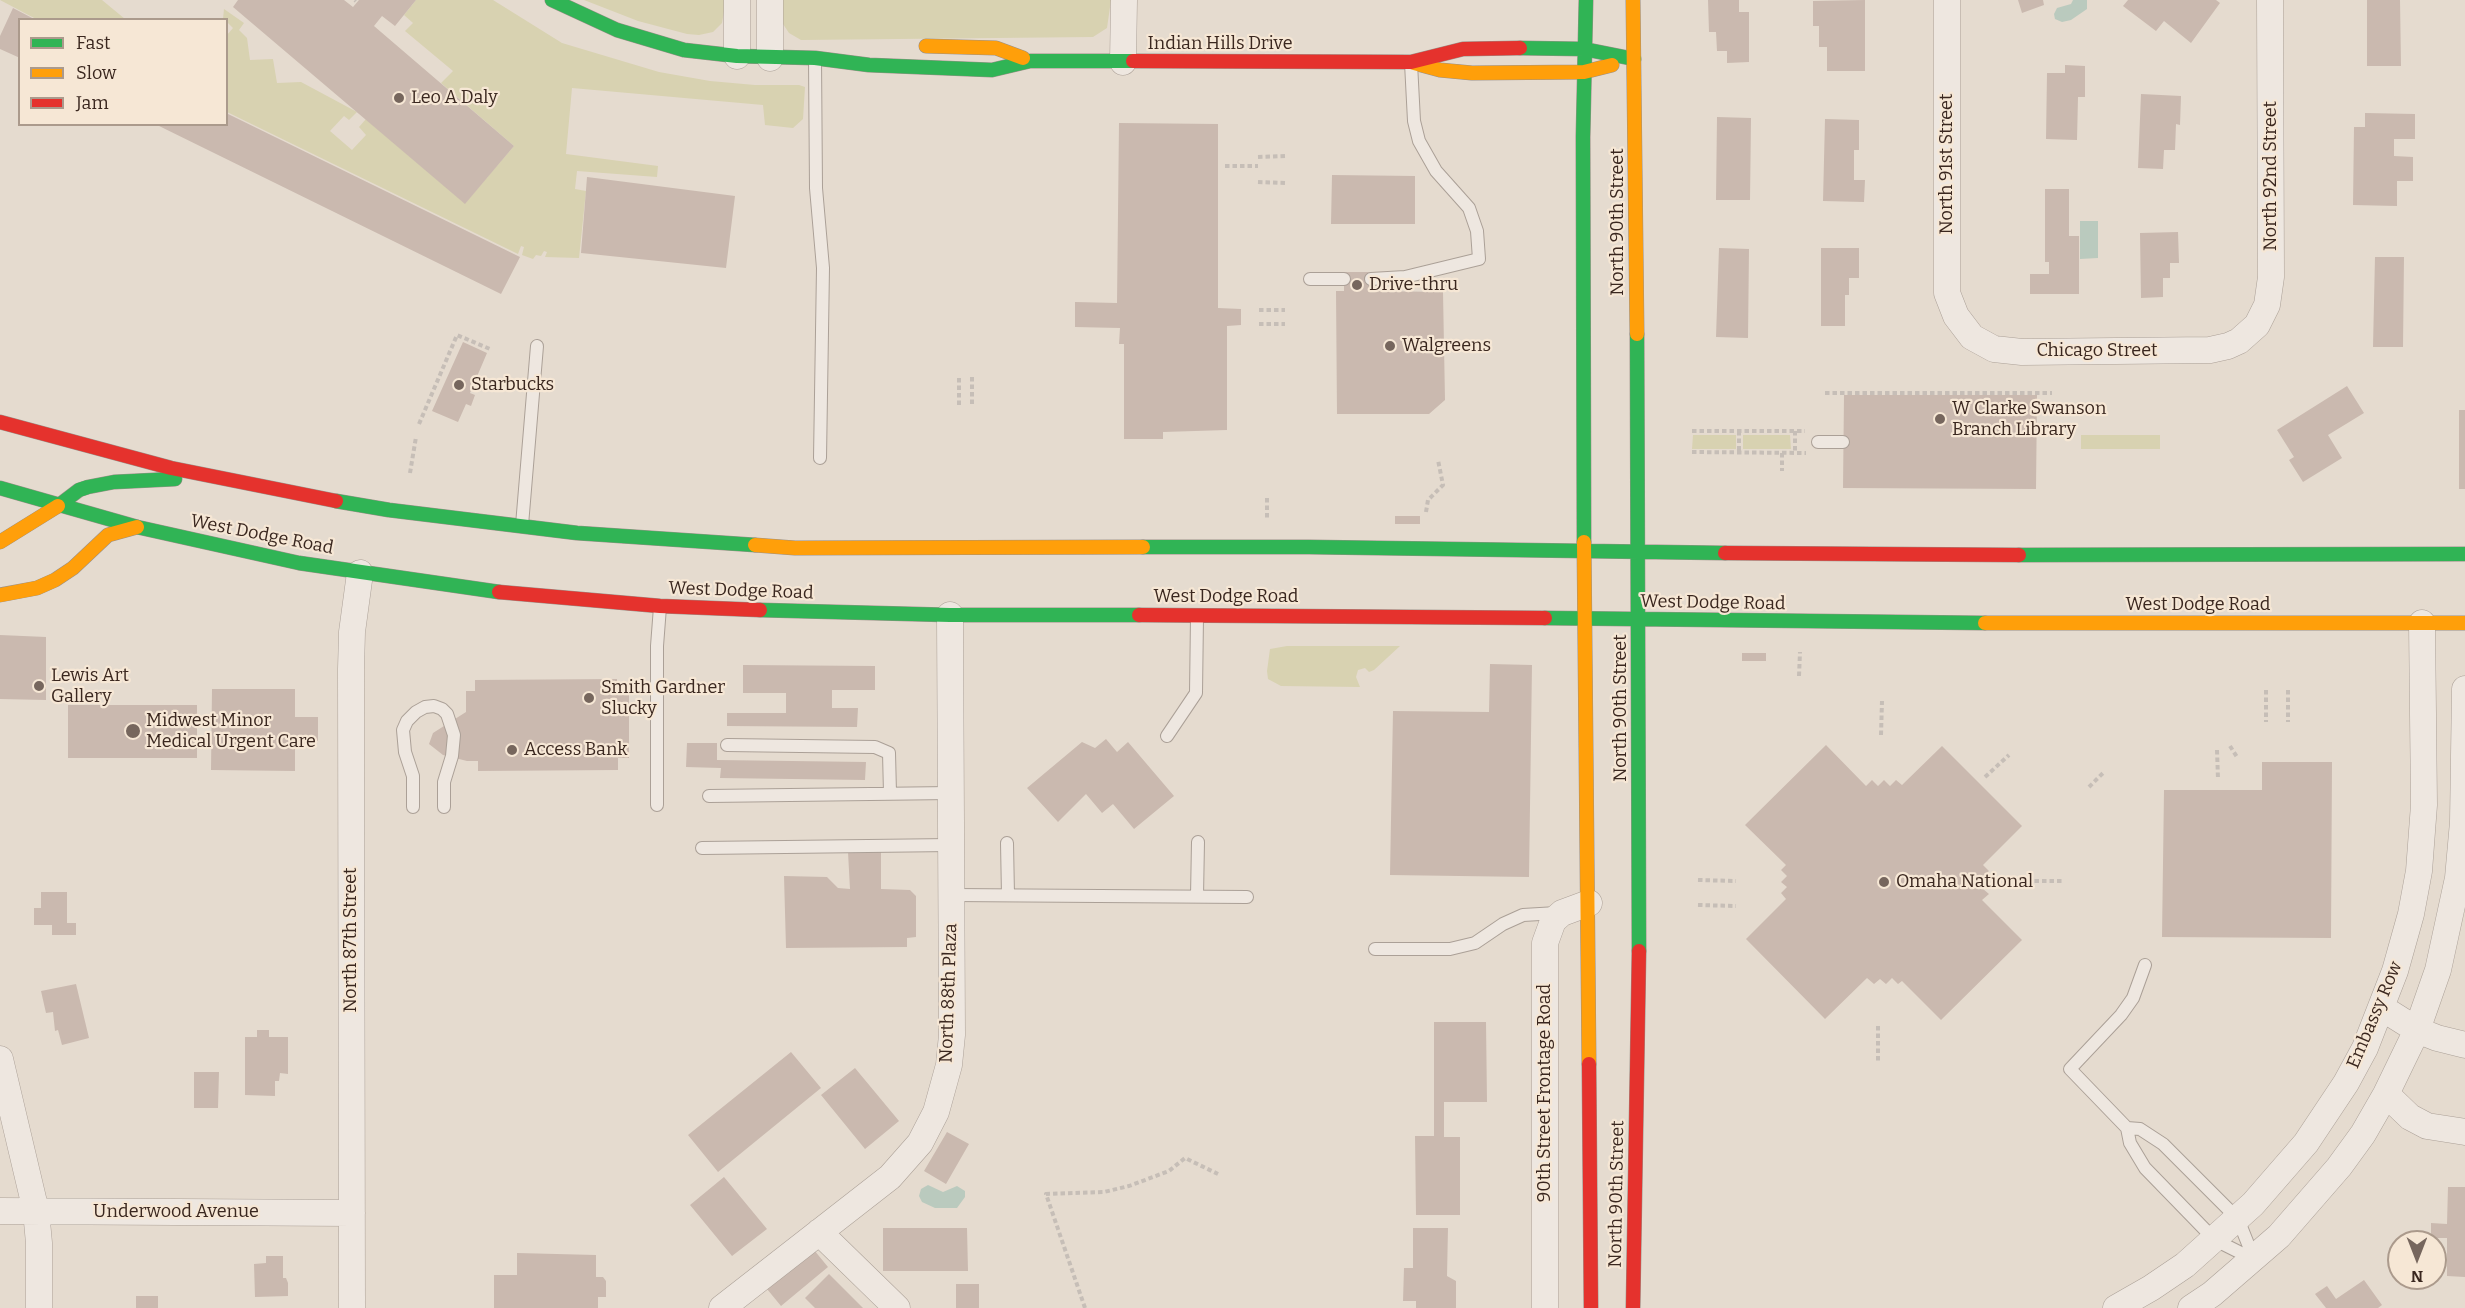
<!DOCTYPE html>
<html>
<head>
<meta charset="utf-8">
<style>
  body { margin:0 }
  #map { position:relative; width:2465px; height:1308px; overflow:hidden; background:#e5dbcf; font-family:Bitter,serif }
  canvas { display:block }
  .legend { position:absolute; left:18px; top:18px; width:210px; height:108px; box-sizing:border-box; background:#f6e7d5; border:2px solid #ab9a8c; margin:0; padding:8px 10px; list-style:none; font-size:18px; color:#3a271f }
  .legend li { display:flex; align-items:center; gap:12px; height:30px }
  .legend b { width:30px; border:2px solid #ab9a8c }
  .north { position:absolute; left:2387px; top:1230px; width:60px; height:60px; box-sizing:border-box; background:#f6e7d5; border:2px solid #ab9a8c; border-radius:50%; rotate:180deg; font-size:16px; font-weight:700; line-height:24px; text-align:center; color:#3a271f }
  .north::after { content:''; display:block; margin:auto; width:21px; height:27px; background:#76665d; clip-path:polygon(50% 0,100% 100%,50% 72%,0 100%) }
</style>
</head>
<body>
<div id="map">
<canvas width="2465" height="1308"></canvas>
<ul class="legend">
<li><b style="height:8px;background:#30b455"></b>Fast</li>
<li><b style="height:8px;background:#ff9f0a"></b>Slow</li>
<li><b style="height:8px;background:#e5322d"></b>Jam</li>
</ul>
<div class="north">N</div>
</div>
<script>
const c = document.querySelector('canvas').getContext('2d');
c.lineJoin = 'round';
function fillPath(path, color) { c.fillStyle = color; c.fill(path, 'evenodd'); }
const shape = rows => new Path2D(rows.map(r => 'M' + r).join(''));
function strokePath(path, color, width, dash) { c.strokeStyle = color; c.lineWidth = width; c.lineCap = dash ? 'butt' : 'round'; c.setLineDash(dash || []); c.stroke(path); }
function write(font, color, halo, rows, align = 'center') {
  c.font = font + ' Bitter,serif'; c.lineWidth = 4.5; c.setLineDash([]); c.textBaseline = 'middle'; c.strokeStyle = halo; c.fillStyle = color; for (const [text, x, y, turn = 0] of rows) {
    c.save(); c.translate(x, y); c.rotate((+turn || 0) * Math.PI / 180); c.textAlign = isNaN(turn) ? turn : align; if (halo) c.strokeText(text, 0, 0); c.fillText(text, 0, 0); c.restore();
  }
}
const green = shape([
  [0,0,102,0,125,19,36,19],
  [416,0,493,0,562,43,659,72,710,81,755,85,799,85,805,87,803,119,793,128,765,125,763,105,572,88,566,154,658,166,657,177,577,171,575,189,586,191,579,258,545,257,547,252,544,251,541,256,536,255,533,259,522,255,524,247,521,246,518,254,227,112,227,35,233,28,227,22,226,20,223,19,224,9,244,23,239,30,247,38,250,60,273,59,277,83,301,82,357,112,349,120,344,116,330,131,352,150,366,135,359,127,366,119,465,203,514,146,441,83,453,71,405,31,413,23,404,15],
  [584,0,726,0,722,23,713,32,699,35,687,34,638,21],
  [782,0,1111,0,1107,28,1093,37,801,40,789,33,783,24],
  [1693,435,1736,435,1736,449,1692,449],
  [1743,435,1790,435,1791,449,1743,449],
  [2081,435,2160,435,2160,449,2081,449],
  [1400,646,1374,670,1369,672,1365,668,1358,670,1356,677,1360,687,1281,686,1268,679,1267,671,1270,649,1287,646]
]);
const water = shape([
  [2073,0,2087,0,2087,9,2071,20,2062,22,2055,19,2054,14,2057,8,2071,4],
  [2080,221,2098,221,2098,258,2080,259],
  [928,1185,943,1192,957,1186,965,1191,965,1197,957,1208,935,1208,922,1202,919,1196,921,1189]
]);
const building = shape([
  [238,0,344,0,353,7,359,0,416,0,395,26,382,16,374,26,514,146,465,204,233,7],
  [1708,0,1739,0,1739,12,1749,12,1749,62,1727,63,1727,51,1717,51,1716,32,1709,32],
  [1865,0,1865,71,1827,71,1827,47,1819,47,1819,26,1813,26,1813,1],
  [2018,0,2043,0,2044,5,2022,13],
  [2128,0,2216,0,2220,3,2191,43,2164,21,2156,31,2123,6],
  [2367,0,2400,0,2401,66,2367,66],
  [13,8,36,20,20,20,20,58,0,49,0,36],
  [2065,65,2085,66,2085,97,2078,97,2077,140,2046,139,2047,73,2065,73],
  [2141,94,2181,96,2180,125,2176,124,2175,150,2164,150,2163,169,2138,168],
  [226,113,520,257,501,294,155,124,226,124],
  [2365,113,2415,114,2415,139,2394,139,2394,156,2413,157,2413,181,2397,181,2397,206,2353,205,2354,127,2365,127],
  [1717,117,1751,118,1750,200,1716,200],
  [1825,119,1859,120,1859,150,1854,150,1854,180,1865,180,1864,202,1823,201],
  [1119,123,1218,124,1218,308,1241,309,1241,325,1227,326,1227,430,1163,432,1163,439,1124,439,1124,344,1119,344,1120,328,1075,327,1075,302,1117,303],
  [1332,175,1415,176,1415,224,1331,224],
  [587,177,735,196,726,268,581,253],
  [2045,189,2069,189,2069,236,2079,236,2079,294,2030,294,2030,274,2049,274,2049,262,2045,262],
  [2178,232,2179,263,2170,263,2170,278,2163,278,2163,297,2141,298,2140,233],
  [1719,248,1749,249,1748,338,1716,337],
  [1821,248,1859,248,1859,278,1849,278,1849,295,1845,295,1845,326,1821,326],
  [2375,257,2404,257,2403,347,2373,347],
  [1344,272,1371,272,1371,291,1443,292,1445,400,1429,414,1337,414,1336,291,1344,291],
  [463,342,487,353,470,393,475,395,471,406,466,404,458,422,432,411],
  [2347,386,2364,413,2328,435,2342,458,2303,482,2289,460,2294,457,2277,430],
  [1844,395,2037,395,2036,489,1843,488],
  [2459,410,2465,410,2465,489,2459,489],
  [1395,516,1420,516,1420,524,1395,524],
  [0,635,46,637,46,700,0,699],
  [1742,653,1766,653,1766,661,1742,661],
  [1490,664,1532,665,1529,877,1390,875,1393,711,1489,712],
  [743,665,875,666,875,690,832,690,832,708,858,708,857,727,727,726,727,713,786,713,786,693,743,693],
  [617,679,617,689,629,689,629,758,618,758,618,770,478,771,478,761,467,761,443,755,429,744,433,733,466,712,466,691,475,691,475,680],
  [212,689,295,689,295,717,318,717,318,741,295,741,295,771,211,770],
  [68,705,197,705,197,758,68,758],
  [1106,739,1117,752,1128,742,1174,796,1134,829,1113,804,1102,813,1086,794,1058,822,1027,788,1082,742,1095,748],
  [687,743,717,743,717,760,866,762,865,780,720,778,721,768,686,767],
  [1826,745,1866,786,1872,780,1878,786,1884,780,1890,786,1896,780,1902,785,1942,746,2022,826,1983,865,1989,871,1982,877,1988,883,1982,888,1989,894,1982,900,2022,940,1941,1020,1902,981,1898,984,1892,978,1886,984,1880,979,1874,984,1867,978,1825,1019,1746,939,1786,899,1781,893,1787,887,1781,882,1787,876,1781,870,1786,865,1745,825],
  [2262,762,2332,762,2331,938,2162,937,2164,790,2262,790],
  [848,852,881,852,881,889,910,890,916,896,916,937,907,938,907,947,786,948,784,876,827,877,838,888,850,889],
  [41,892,67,892,67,923,76,923,76,935,52,935,52,925,34,925,34,908,41,908],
  [76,984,89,1038,62,1045,58,1030,55,1031,53,1012,46,1013,41,991],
  [1434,1022,1486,1022,1487,1102,1444,1102,1444,1137,1460,1137,1460,1215,1416,1215,1415,1136,1434,1136],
  [257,1030,269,1030,269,1037,288,1037,288,1074,280,1073,279,1081,275,1081,275,1096,245,1095,245,1037,257,1037],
  [791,1052,821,1088,718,1172,688,1135],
  [855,1068,899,1121,865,1149,821,1095],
  [194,1072,219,1072,218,1108,194,1108],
  [947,1132,969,1144,946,1184,924,1171],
  [724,1177,767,1229,732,1256,690,1205],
  [2448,1187,2465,1187,2465,1277,2447,1276,2447,1238,2431,1238,2431,1223,2447,1224],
  [883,1228,967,1228,968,1271,883,1271],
  [1413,1228,1448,1228,1447,1276,1456,1281,1456,1308,1416,1308,1416,1301,1403,1301,1404,1268,1413,1268],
  [814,1250,828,1267,781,1306,767,1289],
  [517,1253,596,1255,596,1277,603,1277,606,1281,606,1297,598,1297,598,1308,494,1308,494,1275,517,1275],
  [266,1256,283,1256,283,1278,286,1278,288,1283,288,1296,255,1297,254,1264,266,1263],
  [829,1274,863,1308,815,1308,805,1298],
  [2364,1280,2382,1305,2378,1308,2326,1308,2315,1294,2327,1286,2336,1299],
  [956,1284,979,1284,979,1308,956,1308],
  [136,1296,158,1296,158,1308,136,1308]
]);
const path = shape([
  [355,0,356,1],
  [1258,157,1286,156],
  [1225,166,1258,166],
  [1258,182,1286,183],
  [1259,310,1285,310],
  [1259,324,1285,324],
  [972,377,972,405],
  [959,378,959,405],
  [1825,393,2052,393],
  [419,424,457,335,490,349],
  [1692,431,1805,431],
  [1739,431,1739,452],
  [1795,431,1795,453],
  [1692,452,1806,453],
  [1782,453,1782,471],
  [410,473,416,437],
  [1267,498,1267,519],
  [1426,512,1428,500,1443,485,1438,460],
  [1799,676,1800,652],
  [2266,690,2266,722],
  [2288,690,2288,722],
  [1881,735,1882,701],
  [2230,746,2237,757],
  [2217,750,2218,779],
  [1985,777,2009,755],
  [2089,787,2103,773],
  [1698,880,1736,881],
  [2027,881,2062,881],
  [1698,905,1736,906],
  [1878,1026,1878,1061],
  [1085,1308,1046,1194,1104,1192,1129,1186,1169,1171,1185,1158,1218,1174]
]);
const lane = shape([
  [815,59,816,188,823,268,820,458],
  [1310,279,1344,279],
  [1371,279,1405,277,1479,259,1477,231,1469,208,1436,171,1419,141,1414,121,1411,63],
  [1818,442,1843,442],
  [522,525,537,346],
  [1167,736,1196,693,1197,617],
  [727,745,875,747,889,753,890,793],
  [709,796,951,793],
  [657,805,657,646,660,607],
  [413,807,413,776,405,752,403,730,407,721,416,712,425,707,434,706,442,709,447,714,454,735,452,756,444,782,444,807],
  [1007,843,1008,895],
  [702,848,951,845],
  [952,895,1247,897],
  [1197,896,1198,842],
  [1375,949,1450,949,1475,943,1503,924,1523,915,1557,913],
  [2145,965,2133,998,2121,1015,2070,1069,2127,1128,2130,1143,2145,1168,2215,1240,2253,1259],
  [2127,1128,2140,1129,2163,1144,2238,1219,2254,1259]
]);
const street = shape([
  [770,0,770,58],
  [1947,0,1947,293,1956,316,1972,337,1994,349,2022,352,2210,350,2228,346,2239,341,2257,325,2267,305,2271,277,2270,0],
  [737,56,737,0],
  [1123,62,1124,0],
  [2382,1008,2417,1030,2437,1038,2465,1045],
  [0,1059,36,1211,39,1243,39,1308],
  [2386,1094,2410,1117,2427,1126,2465,1132],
  [0,1211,352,1213],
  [819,1232,897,1308],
  [352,1308,351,669,352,632,360,573],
  [722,1308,890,1177,920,1143,936,1112,949,1065,952,1035,950,615],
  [1545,1308,1545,943,1553,921,1562,913,1589,903],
  [2116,1308,2151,1288,2185,1265,2253,1204,2306,1143,2346,1083,2365,1048,2395,971,2411,914,2419,871,2424,805,2422,623],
  [2191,1308,2212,1294,2279,1236,2339,1167,2363,1134,2386,1094,2417,1030,2438,970,2458,878,2463,822,2465,689]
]);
const fast = shape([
  [552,0,617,30,684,50,737,56,815,58,869,65,992,70,1030,61,1133,61],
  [1520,48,1584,49,1634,59],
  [1637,334,1639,951],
  [0,488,137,527,299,563,499,592],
  [336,501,389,510,577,533,755,545],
  [58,506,79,490,88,487,114,482,175,479],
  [1584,542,1583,137,1586,0],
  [1143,547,1309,547,1725,553],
  [2019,555,2465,554],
  [760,610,950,615,1139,615],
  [1545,618,1985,623]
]);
const slow = shape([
  [1633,0,1637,334],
  [926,46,996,48,1023,58],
  [1414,63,1440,70,1472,73,1584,72,1612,65],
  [0,542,58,506],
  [1584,542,1589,1064],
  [755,545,795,548,1143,547],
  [0,595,37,588,55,580,73,568,108,535,137,527],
  [1985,623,2465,623]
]);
const jam = shape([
  [1133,61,1411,62,1463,49,1520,48],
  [0,422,171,468,336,501],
  [1725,553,2019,555],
  [499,592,660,606,760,610],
  [1139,615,1545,618],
  [1589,1064,1591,1308],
  [1633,1308,1639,951]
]);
const markers = [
  [399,98,6,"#76665d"],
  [1357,285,6,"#76665d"],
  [1390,346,6,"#76665d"],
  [459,385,6,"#76665d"],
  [1940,419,6,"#76665d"],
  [39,686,6,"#76665d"],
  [589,698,6,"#76665d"],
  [133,731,8,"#76665d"],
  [512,750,6,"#76665d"],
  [1884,882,6,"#76665d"]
];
const streetNames = [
  ["Indian Hills Drive",1220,44],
  ["North 91st Street",1947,164,-90],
  ["North 92nd Street",2271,176,-90],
  ["North 90th Street",1618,222,-90],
  ["Chicago Street",2097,351],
  ["West Dodge Road",262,535,11],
  ["West Dodge Road",741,591,2],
  ["West Dodge Road",1226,597],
  ["West Dodge Road",1713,603,1],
  ["West Dodge Road",2198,605],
  ["North 90th Street",1621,708,-90],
  ["North 87th Street",351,940,-90],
  ["North 88th Plaza",949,993,-88],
  ["Embassy Row",2375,1015,-67],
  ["90th Street Frontage Road",1545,1093,-90],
  ["North 90th Street",1617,1194,-89],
  ["Underwood Avenue",176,1212]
];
const poiNames = [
  ["Leo A Daly",411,98],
  ["Drive-thru",1369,285],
  ["Walgreens",1402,346],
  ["Starbucks",471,385],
  ["W Clarke Swanson",1952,409],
  ["Branch Library",1952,430],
  ["Lewis Art",51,676],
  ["Gallery",51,697],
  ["Smith Gardner",601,688],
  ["Slucky",601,709],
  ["Midwest Minor",146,721],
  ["Medical Urgent Care",146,742],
  ["Access Bank",524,750],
  ["Omaha National",1896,882]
];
fillPath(green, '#d8d2b1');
fillPath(water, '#bacabe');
fillPath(building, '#cab9af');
strokePath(lane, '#aba097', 14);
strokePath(street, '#aba097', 27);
strokePath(fast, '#9a9088', 15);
strokePath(slow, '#9a9088', 15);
strokePath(jam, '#9a9088', 15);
strokePath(path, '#c6beb7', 4, [4.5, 3]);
strokePath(lane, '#eee7e0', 12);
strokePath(street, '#eee7e0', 26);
strokePath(fast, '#30b455', 14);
strokePath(slow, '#ff9f0a', 14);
strokePath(jam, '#e5322d', 14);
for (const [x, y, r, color] of markers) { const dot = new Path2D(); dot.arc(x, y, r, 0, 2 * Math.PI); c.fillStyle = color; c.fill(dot); strokePath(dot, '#f6e7d5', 2); }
write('18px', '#3a271f', '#f6e7d5', streetNames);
write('18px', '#3a271f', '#f6e7d5', poiNames, 'left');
</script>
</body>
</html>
